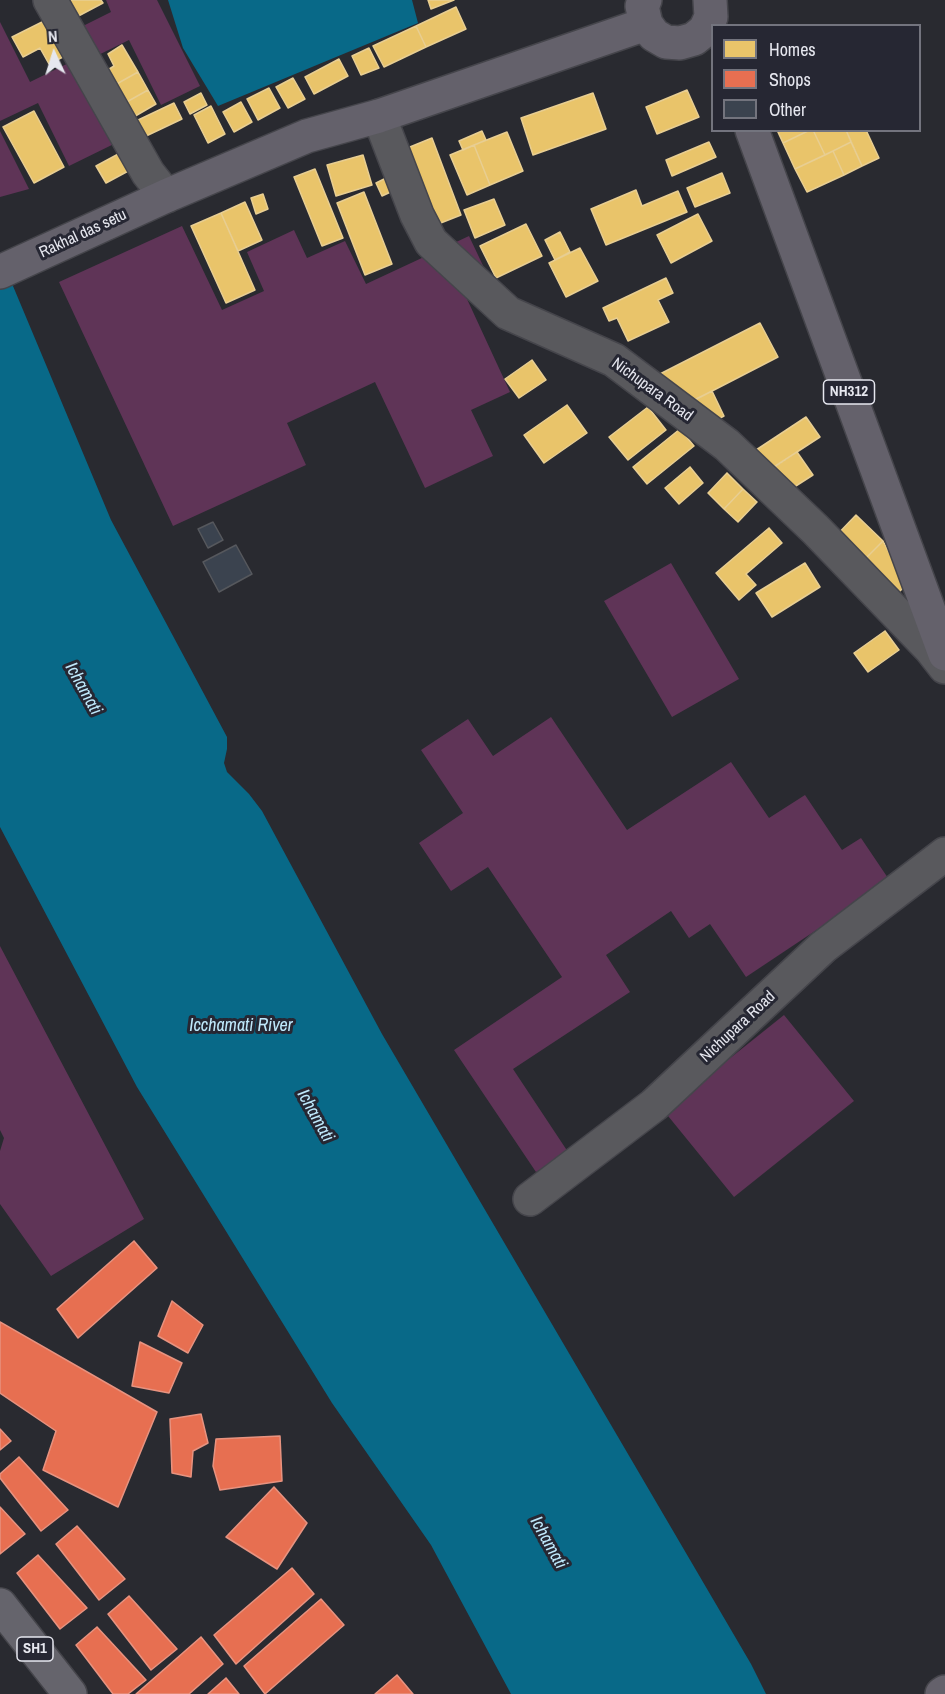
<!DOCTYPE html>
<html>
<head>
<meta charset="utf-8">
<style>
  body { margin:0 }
  #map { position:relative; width:945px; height:1694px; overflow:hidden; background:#292a30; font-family:"Archivo Narrow",sans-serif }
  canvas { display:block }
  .legend { position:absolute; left:711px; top:24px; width:210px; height:108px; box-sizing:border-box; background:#262733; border:2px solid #73747e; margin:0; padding:8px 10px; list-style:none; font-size:18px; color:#e6e7ef }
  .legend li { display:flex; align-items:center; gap:12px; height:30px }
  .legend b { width:30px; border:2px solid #73747e }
  .north { position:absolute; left:24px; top:24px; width:60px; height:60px; -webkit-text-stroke:4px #262733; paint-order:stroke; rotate:356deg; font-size:16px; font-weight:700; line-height:24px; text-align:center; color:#e6e7ef }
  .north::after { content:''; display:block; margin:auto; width:21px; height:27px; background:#e6e7ef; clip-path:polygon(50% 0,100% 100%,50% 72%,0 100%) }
</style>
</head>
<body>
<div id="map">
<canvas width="945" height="1694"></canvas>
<ul class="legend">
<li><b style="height:16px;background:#e9c46a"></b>Homes</li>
<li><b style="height:16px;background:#e76f51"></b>Shops</li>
<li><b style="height:16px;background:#3b434f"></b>Other</li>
</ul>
<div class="north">N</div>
</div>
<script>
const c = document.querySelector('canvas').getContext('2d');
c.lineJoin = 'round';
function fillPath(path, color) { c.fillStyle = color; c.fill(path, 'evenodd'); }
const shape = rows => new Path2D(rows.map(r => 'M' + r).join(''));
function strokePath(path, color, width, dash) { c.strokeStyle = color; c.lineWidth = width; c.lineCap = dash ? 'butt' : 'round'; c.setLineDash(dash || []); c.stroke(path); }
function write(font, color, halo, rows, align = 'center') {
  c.font = font + ' "Archivo Narrow",sans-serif'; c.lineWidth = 6; c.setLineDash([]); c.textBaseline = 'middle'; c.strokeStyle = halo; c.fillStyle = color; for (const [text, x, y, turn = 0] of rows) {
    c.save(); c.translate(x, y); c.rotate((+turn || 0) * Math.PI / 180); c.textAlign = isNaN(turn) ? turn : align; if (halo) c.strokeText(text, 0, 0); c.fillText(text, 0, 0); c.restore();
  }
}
const green = shape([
  [106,0,157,0,200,86,161,105,129,40,84,62,122,140,69,166,38,103,0,121,0,22,30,82,89,53,77,29,111,12],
  [0,131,29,189,0,197],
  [182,226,222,310,264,291,247,252,294,230,307,258,345,241,366,284,469,236,487,274,461,286,510,392,471,410,493,456,425,488,375,382,287,423,306,465,173,526,59,282],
  [671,563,739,679,672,717,604,601],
  [551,717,627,830,731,762,769,818,805,795,842,850,861,838,890,881,746,977,710,924,689,938,671,911,606,955,630,992,513,1069,568,1152,536,1172,454,1050,562,977,488,867,451,891,419,843,463,813,421,750,468,719,493,756],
  [0,946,144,1219,51,1276,0,1204,0,1151,4,1138,0,1130],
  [784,1015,854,1101,734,1197,664,1111]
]);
const water = shape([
  [168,0,412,0,418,23,218,106,183,48],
  [0,255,111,520,227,737,227,749,224,763,227,772,249,794,262,811,382,1034,751,1664,766,1694,511,1694,431,1545,332,1403,137,1087,0,827]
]);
const homes = shape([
  [58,0,101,0,103,3,69,21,58,0],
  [428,0,454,0,431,9,428,0],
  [456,7,466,29,426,47,416,26,456,7],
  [52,17,71,53,49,64,40,48,23,57,12,37,52,17],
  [416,26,426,47,384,67,373,46,416,26],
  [122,45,138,72,106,90,98,76,114,66,108,54,122,45],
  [369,48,379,68,361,75,352,56,369,48],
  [339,59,348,76,314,94,305,77,339,59],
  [138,72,148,90,116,108,106,90,138,72],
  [293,78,305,99,288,108,276,87,293,78],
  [269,88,280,108,258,120,247,99,269,88],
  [148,90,156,104,125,122,116,108,148,90],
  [687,90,699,117,657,134,646,107,687,90],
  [201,93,207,105,190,114,184,102,201,93],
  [593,93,606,129,533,155,521,118,593,93],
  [241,102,252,122,234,132,223,112,241,102],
  [174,103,182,119,144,137,136,121,174,103],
  [211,106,225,134,208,143,194,115,211,106],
  [34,111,64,167,34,183,3,127,34,111],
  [777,130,810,130,783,143,777,130],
  [810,130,813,130,825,155,795,169,783,143,810,130],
  [813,130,846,130,851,142,825,155,813,130],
  [846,130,866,130,879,158,862,166,846,130],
  [482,131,486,140,463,150,459,141,482,131],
  [507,132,523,171,490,185,474,145,507,132],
  [432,138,461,215,428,228,400,151,432,138],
  [709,142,716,157,672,176,666,160,709,142],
  [851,142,862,166,844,175,833,151,851,142],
  [474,145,490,185,467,195,450,155,474,145],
  [833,151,844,175,807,192,795,169,833,151],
  [122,152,132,169,106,183,96,166,122,152],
  [363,155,372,185,336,196,327,165,363,155],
  [315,169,343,238,322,246,294,177,315,169],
  [722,173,730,193,695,207,687,188,722,173],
  [388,177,395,190,382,196,376,183,388,177],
  [636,190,642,206,678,191,687,212,606,245,591,209,636,190],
  [364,192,392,264,365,275,337,203,364,192],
  [263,194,268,209,256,214,251,198,263,194],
  [494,199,505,225,475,238,464,210,494,199],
  [245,202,262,240,238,251,221,213,245,202],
  [221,213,255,290,226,303,191,226,221,213],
  [698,214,712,241,671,263,657,235,698,214],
  [526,224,542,256,496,278,480,246,526,224],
  [560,232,570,252,555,260,545,240,560,232],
  [580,248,598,281,566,297,549,263,580,248],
  [666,278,673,293,658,300,669,322,628,341,617,318,609,321,603,308,666,278],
  [760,323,778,357,683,406,656,376,760,323],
  [532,360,546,380,519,398,505,379,532,360],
  [712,391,724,416,707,425,694,400,712,391],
  [567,405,587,433,544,463,524,435,567,405],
  [648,407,666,430,628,460,609,437,648,407],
  [806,417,820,437,763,474,750,454,806,417],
  [680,429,694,446,647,484,633,467,680,429],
  [797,452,813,475,788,491,773,468,797,452],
  [690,467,703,483,679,504,665,488,690,467],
  [727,473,743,489,724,509,708,493,727,473],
  [743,489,757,502,738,522,724,509,743,489],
  [856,515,883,541,858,566,832,540,856,515],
  [769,528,782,543,746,574,756,585,739,600,716,573,769,528],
  [883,541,906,585,892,599,858,566,883,541],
  [805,563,820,587,772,617,756,593,805,563],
  [885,631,899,650,868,672,854,653,885,631]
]);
const shops = shape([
  [134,1241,157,1268,78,1338,57,1309,134,1241],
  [172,1301,203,1325,188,1353,158,1336,172,1301],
  [0,1322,157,1412,118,1507,43,1470,56,1431,0,1393,0,1322],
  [140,1342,182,1363,169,1393,132,1386,140,1342],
  [201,1414,208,1443,193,1451,191,1477,172,1473,170,1419,201,1414],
  [0,1429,11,1441,0,1450,0,1429],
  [280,1436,282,1481,220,1490,213,1466,216,1439,280,1436],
  [19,1457,68,1510,41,1531,0,1478,0,1474,19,1457],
  [274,1487,307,1523,277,1569,226,1537,274,1487],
  [0,1507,25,1534,0,1554,0,1507],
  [77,1526,125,1579,99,1600,56,1544,77,1526],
  [38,1555,87,1608,60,1629,17,1573,38,1555],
  [292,1568,314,1594,236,1664,214,1635,292,1568],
  [129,1596,177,1649,151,1670,108,1614,129,1596],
  [321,1599,344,1625,265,1694,244,1666,321,1599],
  [97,1627,146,1680,128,1694,113,1694,76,1645,97,1627],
  [201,1637,223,1664,189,1694,136,1694,201,1637],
  [397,1675,413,1694,375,1694,397,1675],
  [226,1678,239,1694,208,1694,226,1678]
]);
const building = shape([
  [213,522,223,540,208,548,198,529,213,522],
  [236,545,252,574,219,592,203,562,236,545]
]);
const minor = shape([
  [50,0,148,173,166,196],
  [379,116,417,215,431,242,508,313,614,360,727,445,816,530,931,649,945,667],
  [530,1199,654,1105,823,947,945,854]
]);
const major = shape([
  [0,1605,70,1694]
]);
const highway = shape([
  [645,0,642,6,646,24,654,35,666,42,680,43,694,39,705,30,711,17,710,0],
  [752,130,945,654],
  [0,272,166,196,307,136,379,116,646,24],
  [942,1694,945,1692]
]);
const shields = [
  [849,392,51],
  [35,1649,36]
];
const shieldNames = [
  ["NH312",849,392],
  ["SH1",35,1649]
];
const streetNames = [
  ["Rakhal das setu",83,234,-25],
  ["Nichupara Road",652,390,36],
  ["Nichupara Road",738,1027,-43]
];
const waterNames = [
  ["Ichamati",83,689,61],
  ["Icchamati River",241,1026],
  ["Ichamati",315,1116,61],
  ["Ichamati",548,1543,61]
];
fillPath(green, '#5f3457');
fillPath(water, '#086988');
fillPath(homes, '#e9c46a');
strokePath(homes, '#e8ce92', 1.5);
fillPath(shops, '#e76f51');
strokePath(shops, '#e79380', 1.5);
fillPath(building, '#3b434f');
strokePath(building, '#56585d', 1.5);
strokePath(minor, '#45454b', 36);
strokePath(major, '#45454b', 36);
strokePath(highway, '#45454b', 36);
strokePath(minor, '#59595d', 33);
strokePath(major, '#65646c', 33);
strokePath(highway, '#64616b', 33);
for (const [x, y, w] of shields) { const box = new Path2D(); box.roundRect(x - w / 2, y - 12, w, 24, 4.5); c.fillStyle = '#262733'; c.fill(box); strokePath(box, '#e6e7ef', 1.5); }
write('bold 15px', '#e6e7ef', null, shieldNames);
write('16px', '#e6e7ef', '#262733', streetNames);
write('italic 18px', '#bfe9fc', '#262733', waterNames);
</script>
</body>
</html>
